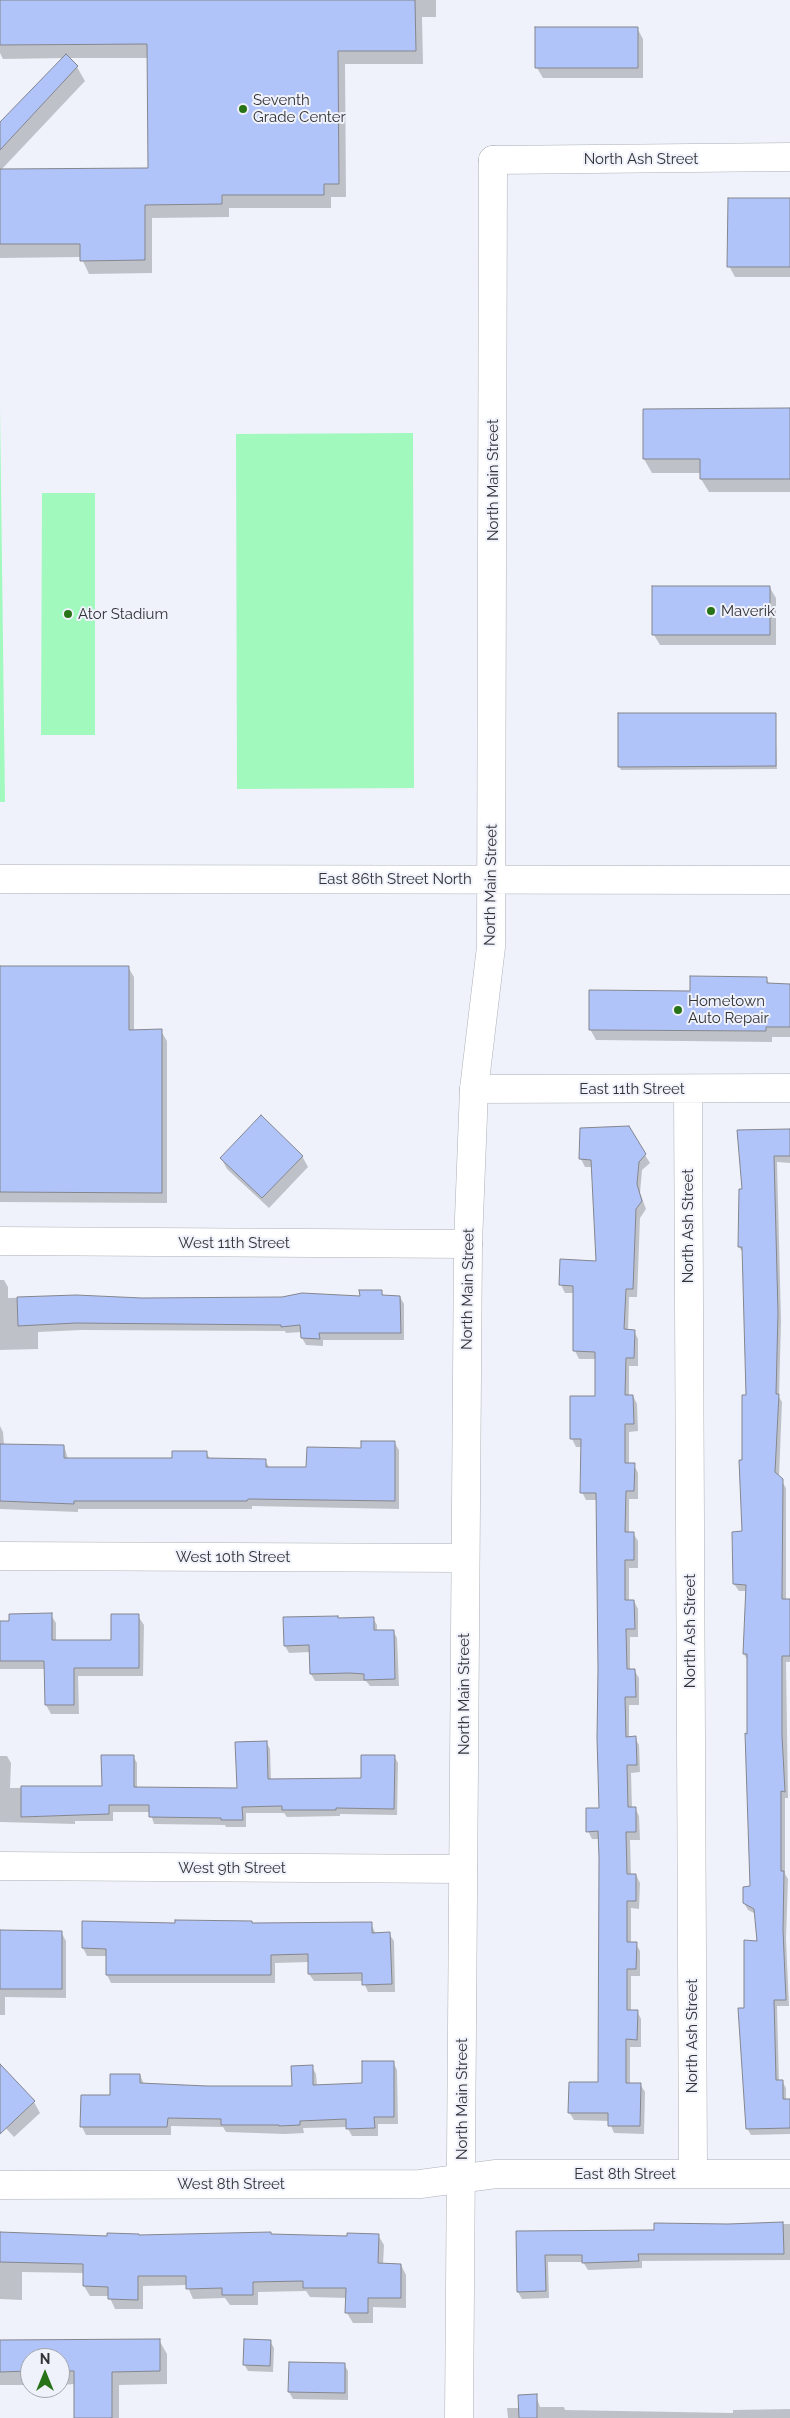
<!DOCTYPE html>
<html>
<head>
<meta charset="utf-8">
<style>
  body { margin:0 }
  #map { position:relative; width:790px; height:2418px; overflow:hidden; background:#eff2fa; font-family:Raleway,sans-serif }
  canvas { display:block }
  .north { position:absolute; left:20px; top:2348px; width:50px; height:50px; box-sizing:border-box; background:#eff2fa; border:1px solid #a3a6ac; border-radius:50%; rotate:0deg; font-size:14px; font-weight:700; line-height:20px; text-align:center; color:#323337 }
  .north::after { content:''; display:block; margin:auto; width:18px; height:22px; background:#287318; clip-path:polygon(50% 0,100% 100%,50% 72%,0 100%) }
</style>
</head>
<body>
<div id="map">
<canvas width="790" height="2418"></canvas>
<div class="north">N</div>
</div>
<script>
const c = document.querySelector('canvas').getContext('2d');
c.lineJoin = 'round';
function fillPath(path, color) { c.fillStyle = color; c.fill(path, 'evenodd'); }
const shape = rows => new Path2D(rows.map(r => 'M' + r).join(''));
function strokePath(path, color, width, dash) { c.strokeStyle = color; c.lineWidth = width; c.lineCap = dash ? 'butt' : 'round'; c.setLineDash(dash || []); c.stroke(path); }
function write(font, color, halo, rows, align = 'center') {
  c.font = font + ' Raleway,sans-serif'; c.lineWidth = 4; c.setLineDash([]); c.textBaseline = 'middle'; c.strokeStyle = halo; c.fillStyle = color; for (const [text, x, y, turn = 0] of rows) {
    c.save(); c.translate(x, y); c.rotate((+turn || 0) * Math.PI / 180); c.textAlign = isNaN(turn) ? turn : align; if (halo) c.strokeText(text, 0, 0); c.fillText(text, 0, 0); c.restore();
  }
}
const green = shape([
  [0,407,5,802,0,802],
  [413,433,414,788,237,789,236,434],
  [42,493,95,493,95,735,41,735]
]);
const shadow = shape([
  [0,0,436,0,436,17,422,17,423,64,345,64,346,197,331,197,331,208,229,208,229,217,152,218,152,273,89,274,81,257,0,258,0,124,64,58,3,59,0,53],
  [68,58,149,58,149,170,1,170,85,81,77,67],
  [637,28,643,39,643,78,543,78,537,68],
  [790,200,790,277,735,277,729,266],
  [790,409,790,492,709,492,701,479,701,473,652,473,644,459,644,410],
  [770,588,776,598,776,645,660,645,654,635],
  [775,714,777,769,621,770,619,766],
  [0,967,128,967,134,977,134,1031,161,1031,167,1041,167,1203,0,1202],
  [766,978,770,985,790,985,790,1037,772,1037,772,1042,596,1040,590,1029,691,992],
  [628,1128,650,1163,642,1170,640,1193,646,1209,640,1218,637,1297,629,1297,628,1331,634,1331,638,1339,638,1366,629,1366,629,1397,633,1396,637,1404,638,1431,629,1432,629,1465,634,1465,638,1473,638,1499,629,1499,629,1533,633,1533,638,1541,638,1568,629,1568,629,1601,634,1601,638,1609,638,1637,630,1637,630,1670,634,1670,639,1678,639,1705,629,1705,629,1738,635,1738,639,1745,640,1772,631,1773,632,1809,635,1808,639,1816,640,1840,630,1840,631,1875,636,1875,640,1883,639,1909,631,1908,631,1943,636,1944,640,1951,640,1976,631,1976,631,2011,637,2011,641,2019,641,2047,630,2047,630,2084,640,2084,645,2092,644,2134,614,2133,609,2121,574,2120,569,2112,599,2084,599,1839,592,1839,588,1831,600,1809,597,1500,586,1500,582,1492,582,1447,576,1447,572,1439,596,1397,596,1359,579,1359,575,1351,575,1293,565,1293,561,1285,598,1262,593,1167,585,1167,581,1159],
  [790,1130,790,1163,777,1162,781,1321,779,1397,782,1402,779,1477,786,1488,786,1600,790,1600,790,1662,786,1662,788,1798,785,1798,785,1874,788,1879,786,1938,789,2006,777,2006,779,2082,782,2081,786,2088,786,2101,790,2100,790,2134,751,2135,747,2128,746,2009,758,1942,756,1914,748,1910,744,1903,752,1887,748,1661,744,1654,747,1591,739,1591,734,1584,744,1532,747,1396,744,1254,739,1247,743,1190],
  [302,1156,308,1167,269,1208,227,1169,221,1158],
  [0,1280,4,1280,8,1287,8,1298,75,1296,142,1300,361,1297,381,1291,384,1297,400,1297,404,1304,404,1340,323,1340,323,1346,306,1345,302,1338,302,1332,286,1333,285,1331,81,1330,38,1332,38,1349,0,1350],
  [0,1426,3,1432,4,1445,64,1446,68,1459,173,1459,206,1452,210,1459,265,1461,270,1468,307,1469,362,1450,394,1442,399,1450,399,1509,252,1506,252,1509,78,1509,78,1512,0,1509],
  [51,1615,56,1623,56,1641,112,1641,138,1616,144,1625,143,1676,78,1676,79,1714,51,1714,46,1705,46,1669,0,1669,0,1622],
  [373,1618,377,1625,377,1631,393,1631,397,1638,399,1686,370,1686,366,1681,315,1681,311,1674,310,1652,289,1653,285,1646],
  [266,1742,270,1749,271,1781,362,1779,394,1756,398,1763,397,1815,340,1814,340,1816,287,1817,284,1813,246,1813,246,1827,226,1827,225,1825,154,1824,150,1812,113,1812,113,1821,75,1821,75,1824,0,1822,0,1756,7,1756,11,1763,10,1788,103,1787,133,1756,137,1763,137,1788,238,1789],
  [84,1923,371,1924,376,1934,389,1934,394,1941,395,1992,368,1992,363,1981,314,1981,309,1974,309,1962,275,1963,275,1983,111,1983,107,1975,107,1956,87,1956,83,1948],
  [0,1932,61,1932,66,1941,66,1998,5,1997,5,2015,0,2015],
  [393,2062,397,2070,398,2124,378,2124,378,2136,352,2136,347,2127,303,2128,304,2133,285,2134,226,2132,223,2127,171,2126,171,2135,86,2135,82,2127,82,2096,111,2097,140,2075,144,2084,207,2087,294,2087,312,2067,316,2074,317,2086,363,2085],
  [0,2066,34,2102,40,2113,14,2137,0,2122],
  [656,2224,790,2224,790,2260,642,2261,642,2268,588,2270,583,2262,548,2262,549,2298,522,2299,518,2292,517,2232,656,2231],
  [0,2233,62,2234,63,2237,348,2237,378,2235,384,2245,383,2265,401,2265,406,2275,406,2308,373,2307,373,2323,353,2323,347,2313,347,2298,310,2297,306,2291,258,2292,258,2305,230,2305,225,2298,193,2299,187,2285,143,2286,143,2309,115,2309,109,2296,90,2296,84,2286,84,2273,22,2272,22,2300,0,2299],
  [159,2340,167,2354,167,2384,119,2385,119,2418,75,2418,75,2384,60,2385,60,2358,30,2358,30,2385,0,2385,0,2341],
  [270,2341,274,2348,273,2372,248,2371,244,2364],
  [290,2363,344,2364,348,2371,348,2400,293,2399,289,2392],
  [536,2396,540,2407,564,2407,565,2410,733,2413,733,2410,790,2409,790,2418,508,2418,507,2408,520,2408]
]);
const building = shape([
  [0,0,415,0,416,51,338,51,339,184,324,184,324,195,222,195,222,204,145,205,145,260,80,261,80,244,0,244,0,169,148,168,147,44,0,45,0,0],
  [535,27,638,27,638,68,535,68,535,27],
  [66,54,78,66,0,150,0,122,66,54],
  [728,198,790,198,790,267,727,267,728,198],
  [790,408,790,479,700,479,700,459,643,459,643,409,790,408],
  [652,586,770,586,770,635,652,635,652,586],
  [618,713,776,713,776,766,618,767,618,713],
  [0,966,129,966,129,1030,162,1029,162,1193,0,1192,0,966],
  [690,976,767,977,767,983,790,984,790,1027,766,1027,766,1031,589,1030,589,990,690,991,690,976],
  [261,1115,303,1156,262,1198,220,1158,261,1115],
  [629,1126,646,1154,639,1162,637,1184,642,1201,636,1209,633,1289,626,1289,624,1329,635,1330,634,1358,626,1358,625,1395,633,1395,634,1424,625,1424,625,1463,635,1463,634,1491,626,1491,625,1532,634,1532,634,1560,625,1560,625,1600,634,1600,635,1629,626,1629,627,1669,635,1669,636,1697,625,1697,626,1737,636,1736,637,1765,627,1765,628,1807,636,1807,636,1832,626,1832,627,1874,636,1874,636,1901,627,1901,627,1942,637,1942,636,1969,627,1969,627,2010,638,2010,637,2040,626,2039,626,2083,641,2083,640,2126,608,2126,608,2113,568,2113,569,2082,598,2082,599,1858,598,1831,586,1832,586,1808,599,1808,597,1738,598,1669,596,1493,580,1493,581,1439,570,1439,570,1396,595,1396,595,1352,573,1351,573,1286,559,1285,560,1259,596,1261,591,1160,579,1159,580,1128,629,1126],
  [790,1129,790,1156,774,1156,778,1313,776,1394,779,1394,775,1472,783,1479,782,1599,790,1599,790,1656,782,1656,782,1735,785,1792,781,1791,781,1871,784,1871,783,1930,786,2000,774,2000,776,2080,783,2080,783,2099,790,2099,790,2128,746,2129,738,2008,744,2008,744,1940,757,1941,754,1909,743,1903,743,1887,750,1886,745,1733,747,1734,747,1654,743,1654,746,1585,733,1584,732,1532,742,1531,739,1460,742,1460,742,1395,746,1395,742,1247,738,1247,739,1189,742,1189,737,1130,790,1129],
  [359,1290,382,1290,382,1295,400,1296,401,1333,319,1333,320,1339,301,1338,300,1325,281,1327,281,1325,76,1323,18,1326,17,1297,76,1295,142,1298,282,1297,302,1293,360,1296,359,1290],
  [361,1441,395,1441,395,1501,248,1499,247,1501,74,1501,74,1504,0,1501,0,1444,64,1445,64,1458,172,1458,172,1451,207,1451,207,1458,266,1459,266,1467,306,1467,307,1447,361,1448,361,1441],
  [52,1613,52,1640,111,1640,111,1614,139,1614,139,1668,74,1668,74,1705,45,1705,44,1661,0,1661,0,1621,9,1621,9,1614,52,1613],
  [338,1616,338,1618,374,1617,374,1630,394,1630,395,1679,364,1680,364,1674,350,1673,310,1674,309,1645,284,1646,283,1617,338,1616],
  [267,1741,268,1779,361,1778,361,1755,395,1755,394,1809,336,1808,336,1810,282,1810,282,1806,242,1807,243,1820,221,1820,221,1818,149,1817,149,1805,109,1805,109,1814,21,1817,21,1786,102,1786,101,1755,134,1755,134,1787,237,1788,235,1742,267,1741],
  [175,1920,252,1921,252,1923,372,1922,372,1933,390,1932,392,1984,362,1985,362,1973,308,1974,308,1954,271,1955,271,1975,106,1975,106,1949,82,1948,82,1921,175,1923,175,1920],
  [0,1930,62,1931,62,1989,0,1989,0,1930],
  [362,2061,394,2061,394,2117,374,2117,375,2128,346,2129,346,2119,300,2121,300,2125,279,2126,279,2125,221,2125,221,2119,168,2118,167,2127,80,2127,81,2095,110,2095,110,2074,140,2074,140,2083,207,2086,292,2086,291,2066,313,2065,313,2085,362,2083,362,2061],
  [0,2064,35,2101,0,2134,0,2064],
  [783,2222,784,2254,638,2254,639,2261,582,2263,582,2255,545,2255,546,2291,517,2292,516,2231,654,2230,654,2223,728,2224,783,2222],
  [0,2232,107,2236,107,2233,139,2234,139,2235,271,2232,271,2234,347,2236,347,2233,379,2234,378,2263,401,2264,401,2298,368,2298,368,2313,345,2313,346,2288,303,2288,303,2281,253,2282,253,2295,222,2295,222,2288,186,2289,186,2276,138,2276,138,2300,108,2299,108,2287,83,2286,83,2264,0,2262,0,2232],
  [160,2339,160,2371,112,2372,112,2418,74,2418,74,2371,60,2371,60,2358,30,2358,30,2371,0,2372,0,2340,160,2339],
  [244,2339,271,2340,270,2366,243,2365,244,2339],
  [289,2362,345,2363,345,2393,288,2392,289,2362],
  [537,2394,537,2418,519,2418,518,2395,537,2394]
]);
const street = shape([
  [493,160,790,157],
  [474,1089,790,1088],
  [688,1089,693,2174],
  [0,1241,468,1244],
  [0,1556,465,1558],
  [0,1866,463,1869],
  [0,2185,420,2184,496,2174,790,2174]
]);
const secondary = shape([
  [0,879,790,880],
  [459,2418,468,1244,474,1089,491,947,493,160]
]);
const markers = [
  [243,109,5,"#287318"],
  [711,611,5,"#287318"],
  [68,614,5,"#287318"],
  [678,1010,5,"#287318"]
];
const poiNames = [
  ["Seventh",253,100],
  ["Grade Center",253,117],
  ["Maverik",721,611],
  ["Ator Stadium",78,614],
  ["Hometown",688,1001],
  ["Auto Repair",688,1018]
];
const streetNames = [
  ["North Ash Street",641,159],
  ["North Main Street",493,480,-90],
  ["East 86th Street North",395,879],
  ["North Main Street",491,885,-89],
  ["East 11th Street",632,1089],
  ["North Ash Street",688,1226,-90],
  ["West 11th Street",234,1243],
  ["North Main Street",468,1289,-89],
  ["West 10th Street",233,1557],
  ["North Ash Street",690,1631,-90],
  ["North Main Street",464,1694,-90],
  ["West 9th Street",232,1868],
  ["North Ash Street",692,2036,-90],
  ["North Main Street",462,2099,-90],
  ["East 8th Street",625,2174],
  ["West 8th Street",231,2184]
];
fillPath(green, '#a1f9be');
fillPath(shadow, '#0003');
fillPath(building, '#b1c4f9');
strokePath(building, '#84868e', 1);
strokePath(street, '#adb0b8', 29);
strokePath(secondary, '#adb0b8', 29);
strokePath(street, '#fff', 28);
strokePath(secondary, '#fff', 28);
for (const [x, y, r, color] of markers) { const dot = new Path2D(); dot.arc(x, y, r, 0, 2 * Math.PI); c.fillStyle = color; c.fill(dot); strokePath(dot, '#eff2fa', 2); }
write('15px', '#323337', '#eff2fa', poiNames, 'left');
write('15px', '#323337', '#eff2fa', streetNames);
</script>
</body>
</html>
